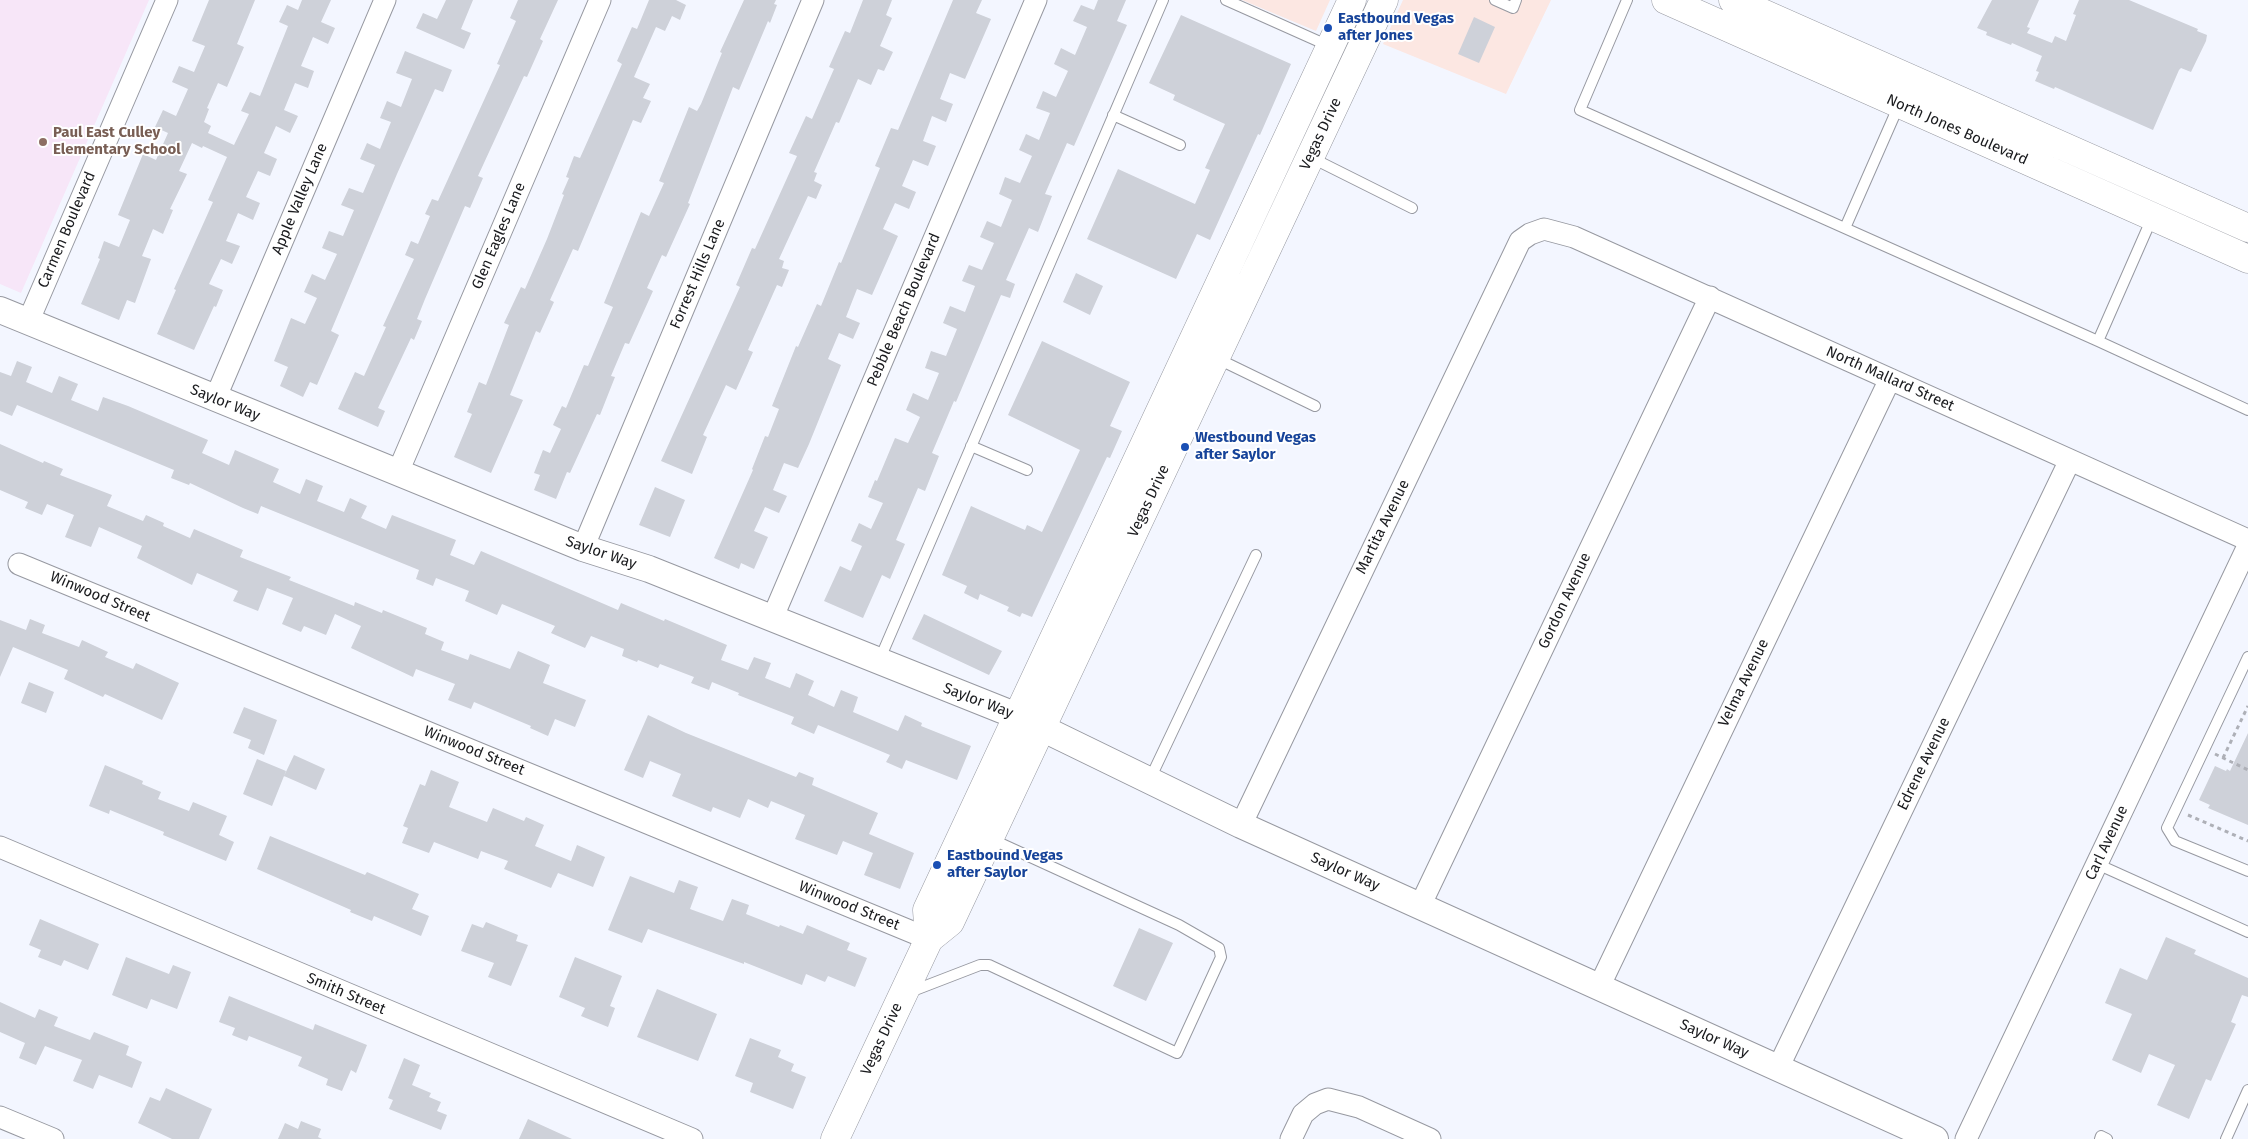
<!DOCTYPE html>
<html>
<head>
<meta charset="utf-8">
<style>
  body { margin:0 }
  canvas { display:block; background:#f3f6ff }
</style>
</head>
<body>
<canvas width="2248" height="1139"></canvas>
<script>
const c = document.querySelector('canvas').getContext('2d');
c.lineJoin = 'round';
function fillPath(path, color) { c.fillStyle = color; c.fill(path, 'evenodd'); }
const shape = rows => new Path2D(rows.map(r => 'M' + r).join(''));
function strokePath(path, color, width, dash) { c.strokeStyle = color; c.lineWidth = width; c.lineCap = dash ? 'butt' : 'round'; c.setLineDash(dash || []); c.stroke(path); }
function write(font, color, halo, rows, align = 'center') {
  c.font = font + ' "Fira Sans",sans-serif'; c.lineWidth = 4; c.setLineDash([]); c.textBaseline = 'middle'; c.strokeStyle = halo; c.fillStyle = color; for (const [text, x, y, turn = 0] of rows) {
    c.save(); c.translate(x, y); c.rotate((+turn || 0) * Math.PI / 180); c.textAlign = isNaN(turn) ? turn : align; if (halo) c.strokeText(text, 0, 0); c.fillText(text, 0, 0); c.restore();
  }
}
const commercial = shape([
  [1242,0,1330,0,1316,31],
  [1403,0,1551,0,1506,94,1383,44]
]);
const education = shape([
  [0,0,149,0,21,293,0,284]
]);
const building = shape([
  [209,0,255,0,237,44,244,47,227,87,218,83,207,108,209,109,204,122,211,126,208,133,234,145,249,114,241,111,250,92,260,96,288,26,279,22,287,5,298,10,302,0,331,0,321,22,335,28,328,44,313,37,301,66,314,71,308,88,295,83,284,110,298,116,290,133,276,126,264,153,277,159,270,176,258,171,246,197,260,203,253,220,238,213,226,241,240,246,232,264,221,259,209,284,223,290,216,307,214,306,194,350,157,334,176,290,174,289,213,202,208,200,227,157,203,146,202,148,192,143,179,171,187,174,170,209,173,210,163,234,153,229,142,256,151,259,135,303,127,300,119,320,81,304,100,259,98,258,104,241,119,247,130,220,118,215,143,154,156,160,168,133,155,127,163,110,176,116,188,89,172,82,179,66,194,72,205,46,192,41],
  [446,0,473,0,461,29,471,33,464,49,416,28,423,13,437,19],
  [518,0,558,0,540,39,543,41,527,77,524,76,478,176,483,178,470,208,465,206,425,299,417,319,422,321,414,340,411,338,378,408,385,411,378,427,338,409,355,372,364,376,386,327,383,326,414,259,405,255,411,241,418,244,430,216,425,214,432,199,438,201,500,65,497,64,516,21,510,18],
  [649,0,676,0,686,5,680,20,672,16,665,31,656,27,634,77,650,84,643,98,651,101,641,123,633,120,578,251,573,249,550,300,554,302,540,333,536,331,510,395,523,400,491,473,454,457,472,414,467,412,479,382,486,385,509,325,504,323,521,287,525,289,547,239,564,195,562,194,569,178,566,177,574,156,580,158,622,64,617,61,632,27,637,29],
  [744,0,776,0,774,4,777,5,770,23,768,21,739,90,733,87,688,203,690,204,666,257,662,255,647,288,653,291,629,344,625,343,611,376,615,377,600,415,597,414,570,473,567,472,556,499,534,490,540,475,534,473,543,450,550,453,561,429,553,425,562,406,566,408,584,365,588,366,613,307,604,303,641,212,649,216,664,183,659,181,689,107,697,111,701,104,722,53,720,52],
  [863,0,892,0,886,15,892,18,880,46,893,52,884,71,878,69,871,85,858,79,839,123,836,122,814,172,817,173,814,181,822,185,816,199,808,196,779,259,784,261,782,268,789,270,782,287,777,285,748,350,753,352,736,390,726,385,703,435,707,437,692,474,661,461,740,287,736,285,752,248,755,249,797,156,789,153,806,116,812,119,834,69,829,67,845,31,850,33],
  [953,0,982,0,976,13,991,19,965,79,950,73,940,99,953,104,946,122,932,116,923,141,936,146,928,166,913,160,902,186,916,192,909,209,895,203,883,229,898,236,872,295,857,289,846,317,860,323,853,339,839,333,828,359,841,365,809,444,798,468,784,463,773,490,787,496,779,513,765,507,754,531,768,537,754,569,741,563,739,569,714,558,753,470,752,469,765,436,768,437,779,409,772,406,796,346,798,347,817,304,821,306,839,262,841,263,880,168,875,166,891,128,898,130],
  [1098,0,1126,0,1117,21,1127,25,1074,146,1067,143,1045,194,1052,196,1038,232,1029,228,1006,280,1015,284,1010,298,1001,295,956,402,954,401,932,453,939,456,925,491,918,488,896,540,905,544,890,579,882,575,863,618,824,601,840,566,851,571,862,546,851,541,859,523,871,529,883,503,868,497,875,480,877,481,895,438,908,443,920,417,906,410,913,393,928,400,939,373,925,368,931,351,946,356,957,329,943,323,950,306,965,312,975,286,962,281,969,265,982,270,994,243,980,237,987,221,1001,227,1012,200,999,194,1005,177,1020,183,1032,156,1019,150,1026,134,1039,140,1050,113,1036,108,1043,91,1056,97,1068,71,1054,64,1061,48,1075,55,1087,27,1073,21,1081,5,1094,10],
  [1992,0,2039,0,2027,27,2030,28,2027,33,2052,43,2055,36,2066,41,2076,15,2073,14,2079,0,2129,0,2198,29,2197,31,2207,35,2206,41,2191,72,2181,68,2179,70,2153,130,2055,87,2054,89,2035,81,2039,72,2036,71,2042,56,2012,43,2011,45,1986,35,1987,32,1977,28],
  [1181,15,1291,64,1260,135,1258,134,1210,240,1197,234,1176,279,1087,239,1118,169,1195,204,1210,170,1205,168,1225,124,1173,100,1175,95,1149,83],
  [1474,17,1495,27,1479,63,1458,54],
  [405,51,452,70,443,92,435,89,397,174,331,331,339,335,317,385,310,382,303,397,280,386,288,367,274,361,291,318,305,324,317,298,304,292,312,274,325,280,337,254,322,248,329,231,343,236,354,210,341,205,349,188,363,193,375,165,360,159,367,143,380,149,391,122,380,118,387,101,401,107,412,79,396,73],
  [1076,273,1103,286,1090,315,1063,302],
  [1042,341,1130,382,1110,426,1122,431,1110,458,1107,457,1032,617,1022,613,1020,617,1007,611,1009,607,980,594,978,600,964,593,967,586,942,575,971,506,1025,530,1027,525,1042,532,1080,450,1008,415],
  [17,361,32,367,26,382,52,393,59,376,78,384,71,400,98,411,103,397,128,406,208,440,202,453,229,465,235,450,279,469,273,482,300,494,306,479,323,486,317,501,344,512,350,498,367,506,361,518,386,529,392,515,456,540,450,555,474,565,481,551,618,610,621,603,664,621,665,619,727,645,721,660,748,670,754,657,771,663,765,678,790,688,796,673,814,681,808,695,834,707,841,690,858,697,853,712,898,731,905,715,922,723,921,726,971,746,957,780,906,760,902,769,886,762,890,755,818,725,814,734,791,724,794,717,738,695,739,693,712,682,709,690,691,683,694,677,660,664,658,668,638,660,637,662,622,656,624,649,591,636,585,648,551,633,555,626,502,604,497,615,465,601,469,591,436,578,433,586,416,579,419,570,261,506,258,514,243,508,190,483,189,485,171,478,174,470,17,405,12,416,0,411,0,372,11,376],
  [0,444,43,463,44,461,63,469,60,475,112,495,107,506,143,521,146,515,164,523,163,526,190,538,194,529,243,550,240,557,291,577,289,580,354,606,355,602,382,613,383,610,427,628,425,634,444,642,441,650,468,660,470,654,510,669,518,651,550,665,543,683,586,700,575,727,555,719,548,736,530,728,531,726,474,702,471,709,448,700,455,684,416,669,413,677,351,648,361,626,335,614,326,635,304,626,301,632,282,624,293,598,267,588,258,611,233,601,238,591,197,573,192,585,137,558,142,546,99,527,91,547,65,537,74,515,47,504,42,515,25,508,28,502,0,490],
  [655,487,685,500,670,537,639,525],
  [924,614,1002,651,989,675,912,639],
  [30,619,45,625,42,633,79,647,82,640,108,652,105,657,133,669,136,663,179,683,162,720,105,694,103,697,64,679,68,670,13,647,0,677,0,620,26,630],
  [29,682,54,692,46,713,21,703],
  [244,707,277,720,264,755,248,748,251,740,233,733],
  [648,715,686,733,796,777,799,772,814,778,812,785,878,813,869,834,914,853,900,889,864,875,873,853,843,841,837,855,795,839,805,815,771,801,768,808,748,799,740,818,713,807,711,812,672,796,681,774,650,761,643,778,624,770],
  [2248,733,2248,825,2208,808,2210,805,2199,800,2215,766,2226,771,2227,769,2230,771],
  [294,755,325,769,316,790,284,776],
  [257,759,286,771,272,806,243,794],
  [105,765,143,781,142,784,161,792,158,799,189,811,193,802,227,816,219,835,234,842,226,861,163,835,164,832,110,810,109,814,89,806],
  [431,770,459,782,449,807,487,822,493,808,524,821,526,817,544,825,535,846,571,861,577,845,605,857,593,887,558,873,551,888,504,869,508,861,481,851,478,859,434,842,429,853,402,843,408,828,403,826,420,784,425,786],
  [270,836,365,875,367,872,419,894,412,909,429,916,421,936,374,916,372,921,350,912,351,910,257,869],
  [630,876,674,893,679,880,698,887,690,909,723,921,732,899,749,905,746,914,779,927,780,925,803,934,807,925,850,943,847,950,867,958,855,987,828,976,825,982,806,974,802,985,744,962,744,964,648,929,642,943,608,930],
  [40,919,99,944,88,970,64,960,61,966,38,957,41,950,29,945],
  [486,922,518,935,516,941,528,945,511,986,488,977,494,963,461,951,472,924,483,928],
  [1139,928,1173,943,1146,1001,1113,986],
  [2166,937,2196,950,2194,954,2248,978,2248,997,2242,995,2231,1022,2236,1024,2211,1081,2206,1079,2189,1119,2157,1105,2175,1065,2149,1054,2141,1073,2112,1060,2132,1014,2105,1003,2120,968,2147,980],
  [126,957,169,974,173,965,191,972,177,1009,151,999,147,1009,112,995],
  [575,957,622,976,610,1006,615,1008,608,1027,581,1016,585,1008,559,997],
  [657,989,717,1014,698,1061,637,1037],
  [229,996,313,1030,315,1024,367,1045,356,1073,351,1070,342,1091,326,1085,328,1079,298,1066,302,1057,249,1036,247,1041,232,1035,235,1028,219,1022],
  [0,1002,35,1018,39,1009,58,1017,54,1026,90,1040,94,1032,129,1046,126,1055,142,1062,132,1088,99,1075,93,1089,73,1081,82,1060,45,1046,36,1065,19,1058,25,1043,0,1032],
  [750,1038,781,1050,778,1057,794,1064,791,1071,806,1077,793,1109,750,1092,753,1083,735,1076],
  [404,1058,420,1065,412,1085,431,1093,429,1097,441,1102,437,1111,447,1115,441,1130,389,1109,393,1100,388,1098],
  [166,1088,212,1109,199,1139,172,1139,138,1123,150,1097,160,1101],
  [528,1119,572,1139,519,1139],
  [301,1121,321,1129,318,1137,322,1139,278,1139,285,1123,298,1129]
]);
const path = shape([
  [2215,754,2248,770],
  [2223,758,2248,706],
  [2188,815,2248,841]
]);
const service = shape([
  [1226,0,1329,46],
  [1495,0,1513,8,1516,0],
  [1627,0,1580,110,2098,341,2248,410],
  [1113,115,1180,145],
  [1310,157,1412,208],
  [1845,228,1899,105],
  [2098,341,2152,218],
  [1216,358,1315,406],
  [971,446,1027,470],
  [2248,657,2167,828,2175,841,2248,871],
  [879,661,1163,0],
  [1150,779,1256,555],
  [2097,864,2248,932],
  [910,992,980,965,989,965,1177,1053,1221,957,1219,948,1179,925,991,839],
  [2100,1139,2101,1136,2107,1139],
  [2226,1139,2248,1090]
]);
const minor = shape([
  [28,322,167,0],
  [215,399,385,0],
  [398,472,600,0],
  [583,548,813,0],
  [19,564,929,939],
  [772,619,1036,0],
  [1241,825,1520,241,1530,234,1544,229,1574,237,2248,540],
  [0,847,692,1139],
  [1420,906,1710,297],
  [1599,987,1890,379],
  [1778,1068,2070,460],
  [0,1117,53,1139],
  [1291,1139,1303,1114,1315,1104,1328,1099,1359,1107,1430,1139],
  [1966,1139,2248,546]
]);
const tertiary = shape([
  [0,310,583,548,649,569,1017,716,1241,825,1935,1139]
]);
const secondary = shape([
  [929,939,927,910,1352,0],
  [835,1139,929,939,950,922,1384,0]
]);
const primary = shape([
  [1666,0,2248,259],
  [1733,0,2248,228]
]);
const markers = [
  [1328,28,5,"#1a4fb4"],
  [43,142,5,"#8d6e63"],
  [1185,447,5,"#1a4fb4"],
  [937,865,5,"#1a4fb4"]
];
const transitNames = [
  ["Eastbound Vegas",1338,19],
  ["after Jones",1338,36],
  ["Westbound Vegas",1195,438],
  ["after Saylor",1195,455],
  ["Eastbound Vegas",947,856],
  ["after Saylor",947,873]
];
const streetNames = [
  ["North Jones Boulevard",1957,130,24],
  ["Vegas Drive",1321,134,-65],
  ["Apple Valley Lane",300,199,-67],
  ["Carmen Boulevard",67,230,-67],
  ["Glen Eagles Lane",499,236,-67],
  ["Forrest Hills Lane",698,274,-67],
  ["Pebble Beach Boulevard",904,310,-67],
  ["North Mallard Street",1890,379,24],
  ["Saylor Way",225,403,22],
  ["Vegas Drive",1149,501,-65],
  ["Martita Avenue",1383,527,-64],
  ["Saylor Way",601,553,19],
  ["Winwood Street",100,597,23],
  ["Gordon Avenue",1565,601,-65],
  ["Velma Avenue",1744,683,-64],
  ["Saylor Way",978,701,21],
  ["Winwood Street",474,751,22],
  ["Edrene Avenue",1924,764,-64],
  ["Carl Avenue",2107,843,-65],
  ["Saylor Way",1345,872,24],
  ["Winwood Street",849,906,22],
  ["Smith Street",346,994,23],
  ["Vegas Drive",882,1039,-65],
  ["Saylor Way",1714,1039,24]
];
const educationNames = [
  ["Paul East Culley",53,133],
  ["Elementary School",53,150]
];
fillPath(commercial, '#fce7e2');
fillPath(education, '#f7e6f8');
fillPath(building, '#ced1d9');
strokePath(service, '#9799a1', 12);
strokePath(minor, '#9799a1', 23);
strokePath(tertiary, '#9799a1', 28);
strokePath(secondary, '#9799a1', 29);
strokePath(primary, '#9799a1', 29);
strokePath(path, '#aeb0b7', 3, [4, 4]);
strokePath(service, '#fff', 10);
strokePath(minor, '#fff', 21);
strokePath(tertiary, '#fff', 26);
strokePath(secondary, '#fff', 28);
strokePath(primary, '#fff', 28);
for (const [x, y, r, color] of markers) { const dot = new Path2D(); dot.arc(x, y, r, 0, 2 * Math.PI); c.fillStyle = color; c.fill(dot); strokePath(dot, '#fff', 2); }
write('bold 15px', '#164399', '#fff', transitNames, 'left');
write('15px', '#1a1b1e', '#fff', streetNames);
write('bold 15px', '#785e54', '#fff', educationNames, 'left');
</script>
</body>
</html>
